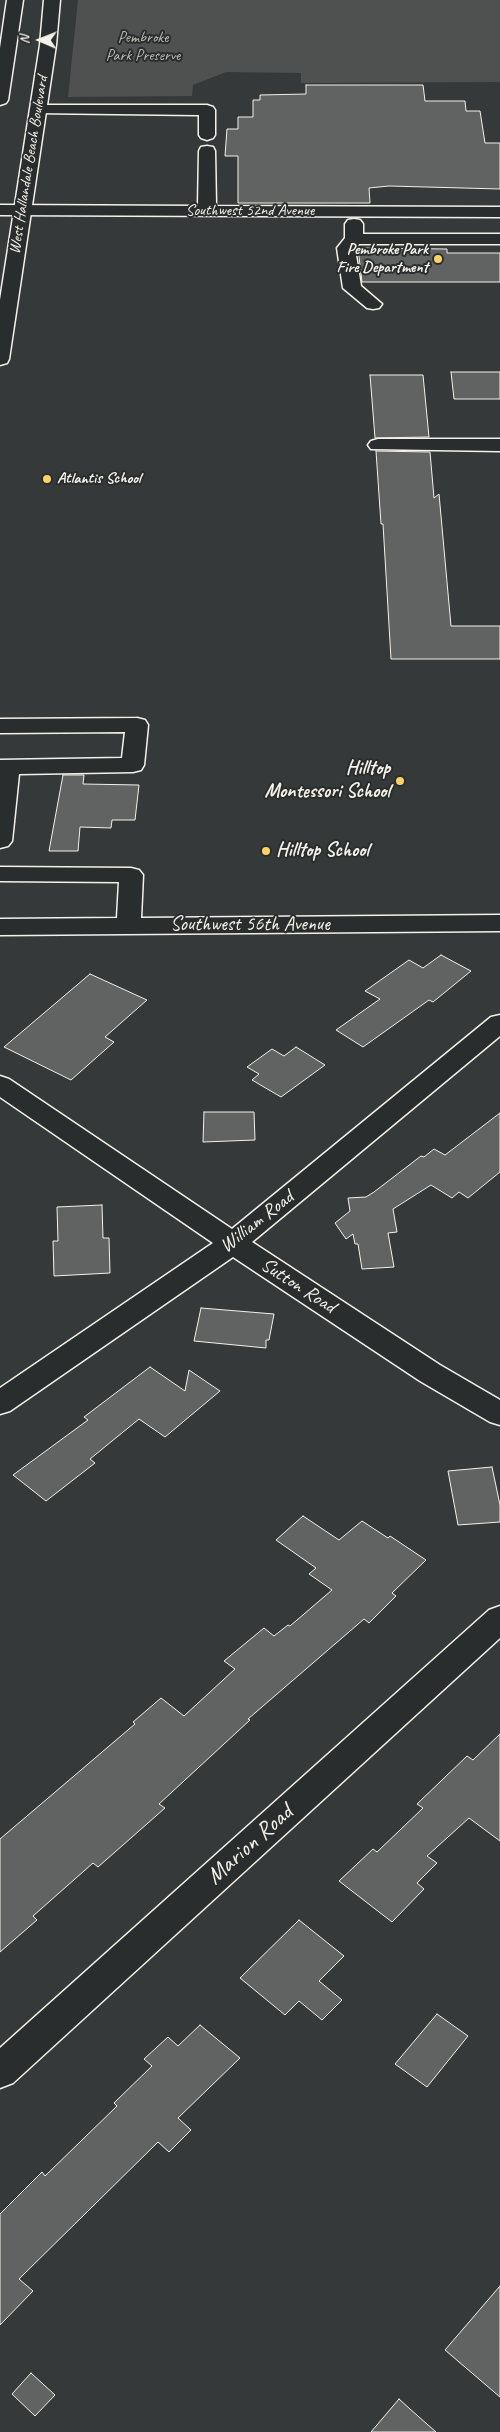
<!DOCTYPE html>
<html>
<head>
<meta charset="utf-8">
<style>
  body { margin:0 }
  #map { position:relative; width:500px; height:2432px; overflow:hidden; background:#363939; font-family:Caveat,sans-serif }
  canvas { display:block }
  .north { position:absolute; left:15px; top:15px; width:50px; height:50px; -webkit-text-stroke:4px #2a2d2e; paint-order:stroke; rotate:271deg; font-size:14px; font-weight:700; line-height:20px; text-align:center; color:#f4f1e8 }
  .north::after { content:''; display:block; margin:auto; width:18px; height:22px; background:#f4f1e8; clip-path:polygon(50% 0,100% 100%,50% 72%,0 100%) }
</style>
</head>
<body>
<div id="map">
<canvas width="500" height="2432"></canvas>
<div class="north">N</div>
</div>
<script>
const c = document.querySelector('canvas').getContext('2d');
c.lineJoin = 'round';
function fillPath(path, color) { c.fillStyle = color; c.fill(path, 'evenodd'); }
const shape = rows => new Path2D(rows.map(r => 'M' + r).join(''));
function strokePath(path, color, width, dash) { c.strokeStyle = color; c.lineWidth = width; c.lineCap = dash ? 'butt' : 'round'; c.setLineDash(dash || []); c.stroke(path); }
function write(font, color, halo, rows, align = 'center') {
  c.font = font + ' Caveat,sans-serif'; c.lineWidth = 4; c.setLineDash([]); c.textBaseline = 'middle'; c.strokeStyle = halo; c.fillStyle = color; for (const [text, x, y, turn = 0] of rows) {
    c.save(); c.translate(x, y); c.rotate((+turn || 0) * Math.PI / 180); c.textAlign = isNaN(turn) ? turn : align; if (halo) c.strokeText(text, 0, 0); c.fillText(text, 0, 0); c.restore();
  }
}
const green = shape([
  [78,0,500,0,500,82,301,83,301,73,226,72,193,85,192,96,68,97]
]);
const building = shape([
  [306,85,423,85,425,101,465,101,466,111,480,111,485,143,500,143,500,189,389,186,369,188,370,203,238,203,238,156,225,156,227,129,238,129,238,117,253,117,253,100,260,100,260,95,306,94,306,85],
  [358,248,447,249,447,253,500,253,500,282,362,282,358,248],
  [451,372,500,372,500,399,454,399,451,372],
  [370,375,423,375,429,437,375,438,370,375],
  [376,451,430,452,434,498,439,494,451,626,500,626,500,659,391,659,383,524,381,524,376,451],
  [63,775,84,775,83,784,139,785,135,820,112,820,111,828,80,827,78,851,49,851,63,775],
  [441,955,471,971,433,1002,429,1000,363,1047,336,1030,380,999,365,991,409,960,423,968,441,955],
  [90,974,147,1000,105,1037,114,1042,71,1080,4,1047,90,974],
  [296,1047,325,1065,281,1097,252,1080,259,1074,247,1067,272,1049,284,1056,296,1047],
  [204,1112,254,1112,255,1140,203,1142,204,1112],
  [500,1113,500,1172,468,1198,459,1192,452,1198,431,1185,393,1209,397,1232,388,1233,394,1267,362,1269,358,1244,355,1244,353,1234,346,1239,335,1223,350,1211,348,1198,366,1197,374,1192,421,1156,424,1157,434,1149,445,1155,500,1113],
  [102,1205,103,1238,109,1238,110,1273,54,1276,53,1241,58,1241,57,1207,102,1205],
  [201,1308,274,1314,269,1340,266,1340,266,1348,194,1341,201,1308],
  [150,1367,185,1391,189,1370,220,1391,165,1437,139,1419,90,1459,95,1463,46,1501,13,1475,88,1420,84,1417,150,1367],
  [492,1467,500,1505,500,1522,458,1525,448,1471,492,1467],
  [303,1516,339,1540,362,1521,388,1538,390,1536,426,1560,392,1593,396,1596,369,1623,364,1619,248,1719,250,1720,159,1804,165,1808,98,1867,93,1863,33,1916,37,1920,0,1952,0,1839,135,1724,133,1722,161,1698,184,1716,235,1669,224,1661,264,1628,274,1636,288,1625,290,1626,332,1590,309,1574,316,1568,276,1540,303,1516],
  [500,1734,500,1841,469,1818,427,1856,437,1863,417,1883,424,1889,392,1922,339,1881,373,1849,377,1852,423,1808,417,1804,467,1756,473,1760,500,1734],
  [299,1920,344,1956,319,1981,342,2000,322,2020,299,2001,285,2015,240,1978,299,1920],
  [437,2014,468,2036,427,2087,395,2064,437,2014],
  [200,2025,240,2058,178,2118,191,2130,169,2152,158,2142,19,2279,33,2291,0,2325,0,2214,42,2172,45,2176,117,2106,114,2103,152,2066,144,2059,168,2037,178,2046,200,2025],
  [500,2286,500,2397,445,2350,500,2286],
  [31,2373,55,2395,35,2416,12,2394,31,2373],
  [399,2399,410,2409,436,2432,371,2432,399,2399]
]);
const minor = shape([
  [39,105,207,105,213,107,215,110,215,135,213,138,207,140,201,138,199,135,199,115,33,113,31,110,33,107,39,105],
  [207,146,213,147,215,151,216,206,500,207,500,217,0,215,0,205,198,206,199,151,201,147,207,146],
  [354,219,360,220,363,224,363,234,500,234,500,244,359,244,355,249,361,286,382,304,379,308,373,309,367,308,343,288,337,248,345,238,345,224,348,220,354,219],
  [378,439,500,439,500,451,371,449,368,445,371,441,378,439],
  [137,718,145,720,148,725,144,765,141,770,133,772,19,774,12,841,8,846,0,848,0,760,122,758,125,732,0,733,0,719,137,718],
  [0,867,131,868,139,870,143,875,141,918,500,915,500,931,0,935,0,919,117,918,119,882,0,881,0,867],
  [500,1015,500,1036,252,1242,440,1365,500,1400,500,1425,490,1422,420,1381,233,1257,10,1411,0,1414,0,1388,213,1243,0,1097,0,1076,9,1079,232,1229,491,1017,500,1015],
  [500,1606,500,1638,13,2083,0,2088,0,2048,489,1610,500,1606]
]);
const major = shape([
  [7,0,23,0,8,100,6,103,0,105,0,48,7,0],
  [44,0,60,0,56,45,9,359,7,363,0,365,0,300,40,45,44,0]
]);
const markers = [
  [438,259,5,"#ffd166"],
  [47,479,5,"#ffd166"],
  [400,781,5,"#ffd166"],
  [266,851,5,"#ffd166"]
];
const farParknames = [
  ["Pembroke",143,38],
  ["Park Preserve",143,56]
];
const farStreetnames = [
  ["West Hallandale Beach Boulevard",29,165,-81],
  ["Southwest 52nd Avenue",250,211]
];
const farPoinames = [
  ["Pembroke Park",428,250],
  ["Fire Department",428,268],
  ["Atlantis School",57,479,"left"]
];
const poiNames = [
  ["Hilltop",390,769],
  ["Montessori School",390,792],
  ["Hilltop School",276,851,"left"]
];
const streetNames = [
  ["Southwest 56th Avenue",250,925],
  ["William Road",257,1222,-38],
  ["Sutton Road",298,1286,33]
];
const nearStreetnames = [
  ["Marion Road",250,1845,-42]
];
fillPath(green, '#4e514f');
fillPath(building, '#616362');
strokePath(building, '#f4f1e8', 1);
strokePath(minor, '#f4f1e8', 3);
strokePath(major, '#f4f1e8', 3);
fillPath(minor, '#2a2d2e');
fillPath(major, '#2a2d2e');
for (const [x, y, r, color] of markers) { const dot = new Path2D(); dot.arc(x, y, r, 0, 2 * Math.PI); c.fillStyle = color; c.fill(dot); strokePath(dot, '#2a2d2e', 2); }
write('16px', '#bab9b2', '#2a2d2e', farParknames);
write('16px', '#f4f1e8', '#2a2d2e', farStreetnames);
write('bold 16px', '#f4f1e8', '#2a2d2e', farPoinames, 'right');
write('bold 20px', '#f4f1e8', '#2a2d2e', poiNames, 'right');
write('20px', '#f4f1e8', '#2a2d2e', streetNames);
write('24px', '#f4f1e8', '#2a2d2e', nearStreetnames);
</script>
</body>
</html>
